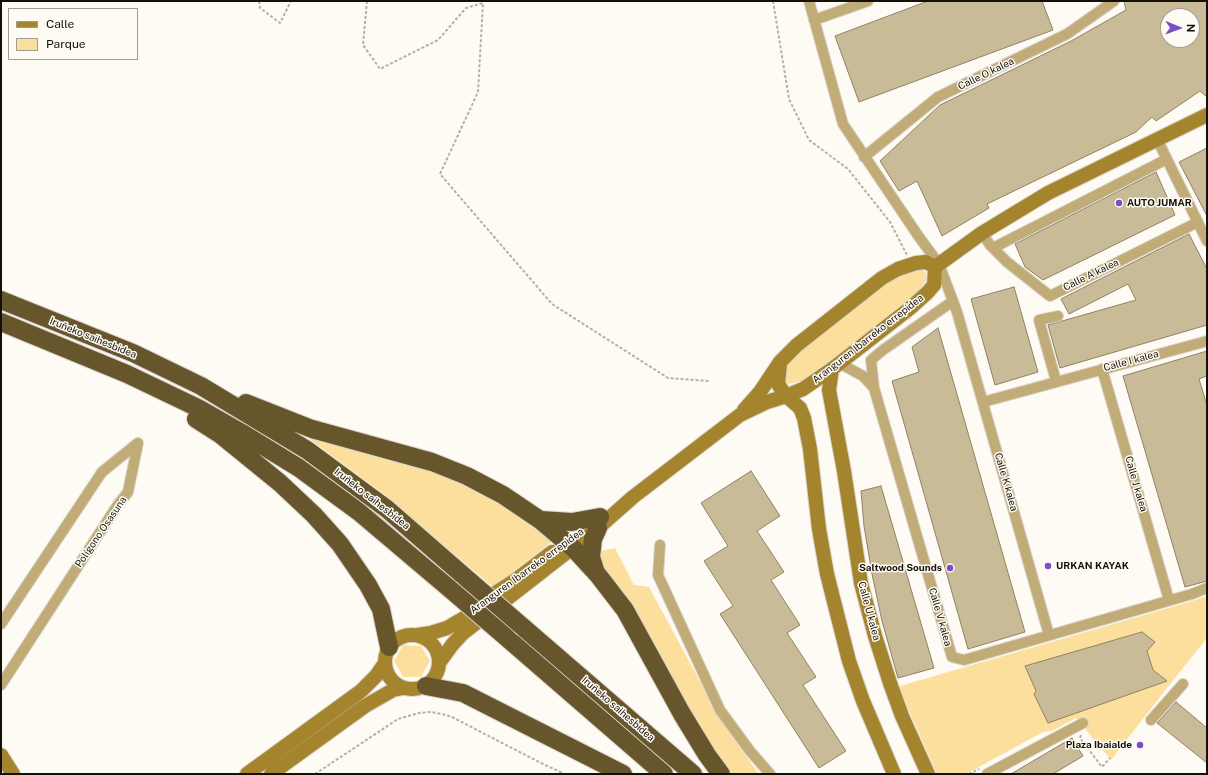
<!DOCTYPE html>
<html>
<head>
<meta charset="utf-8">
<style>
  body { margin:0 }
  #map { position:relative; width:1208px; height:775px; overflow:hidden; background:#fefbf4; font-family:"Public Sans",sans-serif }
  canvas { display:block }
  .frame { position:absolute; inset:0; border:2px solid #151005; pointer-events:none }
  .legend { position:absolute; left:8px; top:8px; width:130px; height:52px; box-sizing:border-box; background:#fefbf4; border:1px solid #a19d94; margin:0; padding:5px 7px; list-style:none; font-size:12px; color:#151005 }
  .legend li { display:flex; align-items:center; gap:8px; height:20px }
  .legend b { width:20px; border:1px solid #a19d94 }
  .north { position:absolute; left:1160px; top:8px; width:40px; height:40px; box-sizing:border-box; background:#fefbf4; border:1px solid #a19d94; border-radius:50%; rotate:91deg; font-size:11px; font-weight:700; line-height:16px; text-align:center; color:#151005 }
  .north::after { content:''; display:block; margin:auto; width:14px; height:18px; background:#7c4ec6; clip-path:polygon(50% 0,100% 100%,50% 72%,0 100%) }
</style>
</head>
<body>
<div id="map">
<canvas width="1208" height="775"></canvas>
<div class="frame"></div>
<ul class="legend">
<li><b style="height:5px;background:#a5842e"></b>Calle</li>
<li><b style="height:11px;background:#fcdf9c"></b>Parque</li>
</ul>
<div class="north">N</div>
</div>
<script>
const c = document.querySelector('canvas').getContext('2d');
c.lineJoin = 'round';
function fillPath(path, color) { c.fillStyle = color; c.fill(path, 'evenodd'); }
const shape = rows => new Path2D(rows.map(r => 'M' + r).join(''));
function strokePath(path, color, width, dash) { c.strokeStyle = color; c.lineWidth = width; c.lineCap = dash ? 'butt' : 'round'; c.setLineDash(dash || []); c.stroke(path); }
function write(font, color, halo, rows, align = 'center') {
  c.font = font + ' "Public Sans",sans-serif'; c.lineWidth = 3; c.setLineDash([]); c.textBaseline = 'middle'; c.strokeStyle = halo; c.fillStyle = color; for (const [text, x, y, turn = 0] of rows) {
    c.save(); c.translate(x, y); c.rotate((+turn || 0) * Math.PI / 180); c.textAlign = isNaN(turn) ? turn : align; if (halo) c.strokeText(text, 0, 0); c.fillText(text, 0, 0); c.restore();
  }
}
const green = shape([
  [915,269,923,269,926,273,926,281,915,295,809,379,789,384,784,382,783,370,789,360,894,277],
  [296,429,458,480,531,520,554,540,493,587,380,491],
  [615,548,634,585,649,587,723,724,759,774,730,774,704,736,602,566,601,551],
  [1207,596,1207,638,1167,688,1111,760,1076,718,1052,731,1043,732,966,774,937,774,902,695,900,686,1189,602],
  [403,645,421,646,430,661,421,677,403,677,394,661]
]);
const building = shape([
  [928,1,1042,1,1053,30,859,102,835,36,928,1],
  [1124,1,1207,1,1207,97,1200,91,1156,121,1152,117,1136,132,987,204,989,208,942,236,917,181,899,191,880,161,940,105,1071,41,1126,10,1124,1],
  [1168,16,1192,16,1192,40,1168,40,1168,16],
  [1207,148,1207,216,1179,162,1207,148],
  [1156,172,1175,215,1043,280,1025,267,1015,244,1156,172],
  [1189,234,1207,269,1207,325,1060,368,1048,325,1136,300,1128,284,1069,314,1061,299,1189,234],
  [1014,287,1038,372,995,385,971,299,1014,287],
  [938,328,1025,632,968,649,892,381,919,372,912,347,938,328],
  [1207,351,1207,376,1199,379,1207,405,1207,581,1185,587,1123,376,1207,351],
  [751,471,780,516,757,531,784,572,771,580,800,625,787,633,816,677,803,685,846,751,819,768,720,614,733,606,704,561,728,546,701,503,751,471],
  [881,486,934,668,898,678,882,621,872,574,864,526,861,491,881,486],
  [1142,632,1155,642,1147,651,1153,670,1167,681,1048,723,1034,694,1036,691,1025,666,1142,632],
  [1176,702,1207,728,1207,763,1157,723,1176,702],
  [1072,738,1083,756,1053,774,1011,774,1072,738]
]);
const path = shape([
  [259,1,260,8,280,23,291,1],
  [367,1,363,45,380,69,438,40,466,8,483,3,478,92,440,174,552,304,668,378,709,381],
  [773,1,789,99,809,140,848,169,890,222,907,255],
  [1081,735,1080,738,1102,767,1110,758],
  [315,774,398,719,419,713,431,712,442,714,452,717,541,763,565,774],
  [969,774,979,769]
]);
const street = shape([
  [809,1,843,124,919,237,939,264,957,312,1049,635],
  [814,20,868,1],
  [1157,139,1207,241],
  [864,157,938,97,1067,34,1114,1],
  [982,233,990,245,1007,262,1050,296,1198,222],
  [993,248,1167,159],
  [839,363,863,376,874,388,952,657,964,660,1192,594,1207,588],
  [1102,369,1169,600],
  [1056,381,1039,320,1058,316],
  [874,388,871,360,883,350,953,301],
  [983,402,1207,341],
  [660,545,658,575,720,710,750,751,770,774],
  [1,624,102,472,138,443,128,492,117,506,1,685],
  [1151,720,1183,684],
  [987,774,1083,723]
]);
const secondary = shape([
  [935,267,982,233,1048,193,1207,115],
  [780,364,778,384,786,396,803,389,832,369,909,309,927,293,934,285,935,267],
  [832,369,829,390,844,471,861,583,875,636,890,683,902,716,928,774],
  [744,410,760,392,780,362,797,345,882,278,898,269,916,263,926,262,935,267],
  '385 662a27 27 0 1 1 54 0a27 27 0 1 1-54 0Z',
  [417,635,431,633,447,628,464,618,497,592,514,581,552,552],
  [439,663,452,645,462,634,598,528,633,497,740,415,767,402,786,396,800,408,804,418,810,449,819,529,827,574,849,661,863,701,894,774],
  [1,755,13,774],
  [247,774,361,691,376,676,385,663],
  [271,774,365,706,393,690,403,688]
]);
const highway = shape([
  [1,300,133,353,201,386,307,450,387,509,465,577],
  [1,322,127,374,198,408,242,433,299,468,359,512,450,589],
  [246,403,312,429,432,462,467,476,503,495,540,520,572,522,600,517],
  [196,419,221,435,280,483,314,515,340,544,368,585,381,609,389,647],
  [540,520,573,548,598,575,625,610,682,714,707,755,721,774],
  [596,573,591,557,593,539,598,528],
  [524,628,693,774],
  [507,638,664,774],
  [426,686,463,693,623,774]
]);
const highwayBridge = shape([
  [465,577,524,628],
  [450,589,507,638]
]);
const markers = [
  [1119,203,4,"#7c4ec6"],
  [1048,566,4,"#7c4ec6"],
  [950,568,4,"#7c4ec6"],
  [1140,745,4,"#7c4ec6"]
];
const streetNames = [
  ["Calle O kalea",986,74,-26],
  ["Calle A kalea",1091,275,-26],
  ["Iruñeko saihesbidea",93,338,22],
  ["Aranguren Ibarreko errepidea",868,339,-38],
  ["Calle I kalea",1131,361,-15],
  ["Calle K kalea",1006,482,74],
  ["Calle J kalea",1136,484,74],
  ["Iruñeko saihesbidea",372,499,38],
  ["Polígono Osasuna",101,532,-56],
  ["Aranguren Ibarreko errepidea",527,571,-36],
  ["Calle U kalea",869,611,75],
  ["Calle V kalea",940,617,74],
  ["Iruñeko saihesbidea",618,709,41]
];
const poiNames = [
  ["AUTO JUMAR",1127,203],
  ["URKAN KAYAK",1056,566],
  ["Saltwood Sounds",942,568,"right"],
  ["Plaza Ibaialde",1132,745,"right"]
];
fillPath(green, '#fcdf9c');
fillPath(building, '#c9bb98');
strokePath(building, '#908262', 1);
strokePath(street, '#d9d5ce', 12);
strokePath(secondary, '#d9d5ce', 16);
strokePath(highway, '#d9d5ce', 20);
strokePath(path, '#b3b0a7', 2, [3, 2]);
strokePath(street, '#c1ac78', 10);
strokePath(secondary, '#a5842e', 14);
strokePath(highway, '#67562b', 18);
strokePath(highwayBridge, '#d9d5ce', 20, []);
strokePath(highwayBridge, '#67562b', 18);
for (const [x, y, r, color] of markers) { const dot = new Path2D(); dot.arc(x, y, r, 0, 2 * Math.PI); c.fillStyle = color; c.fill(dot); strokePath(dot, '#fefbf4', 1.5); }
write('10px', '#151005', '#fefbf4', streetNames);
write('bold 10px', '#151005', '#fefbf4', poiNames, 'left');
</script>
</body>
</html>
